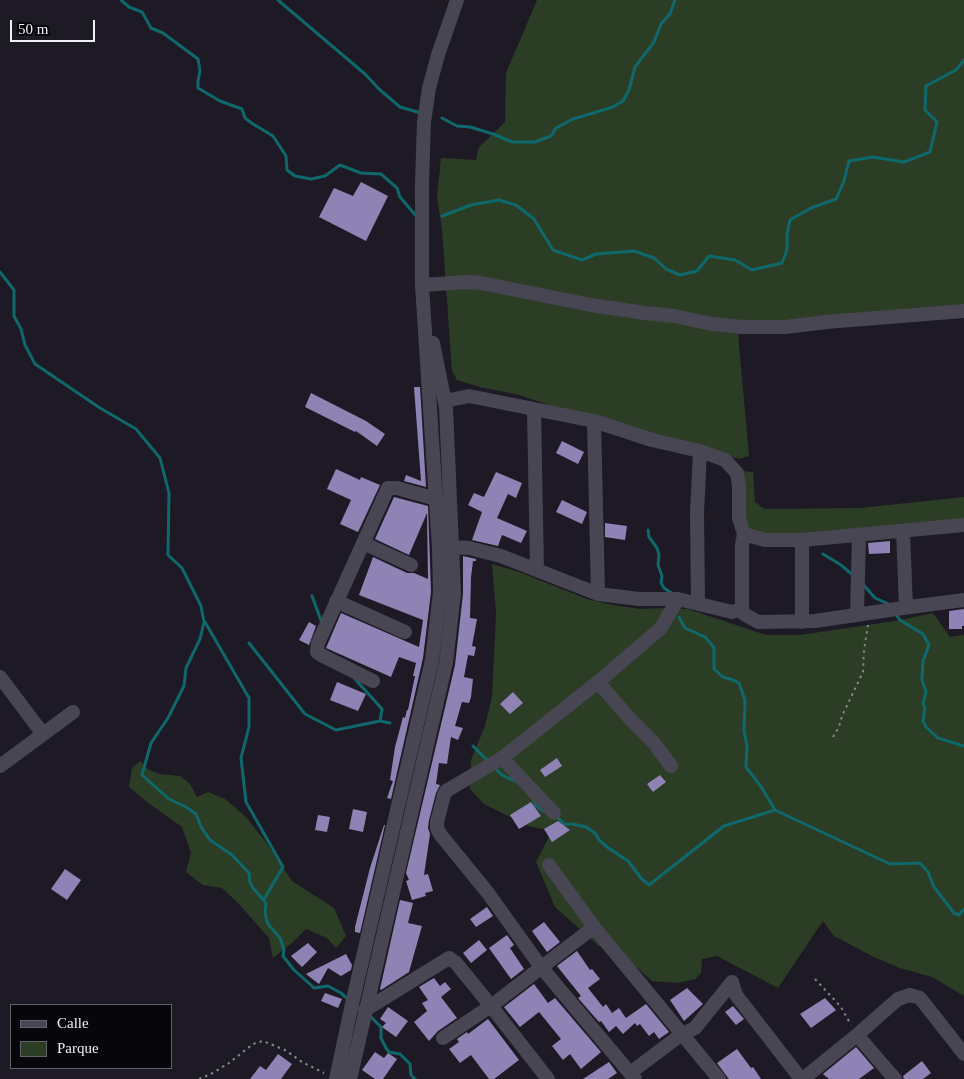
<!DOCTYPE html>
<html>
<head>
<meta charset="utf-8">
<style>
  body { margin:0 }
  #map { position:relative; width:964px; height:1079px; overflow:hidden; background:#1d1a25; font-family:Georgia,serif }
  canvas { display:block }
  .legend { position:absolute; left:10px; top:1004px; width:162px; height:65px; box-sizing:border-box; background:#07060a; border:1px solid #646369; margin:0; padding:6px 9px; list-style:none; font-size:15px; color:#f0eef7 }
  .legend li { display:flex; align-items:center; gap:10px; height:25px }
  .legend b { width:25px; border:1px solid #646369 }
  .scale { position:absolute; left:10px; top:20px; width:85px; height:22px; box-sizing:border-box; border:2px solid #f0eef7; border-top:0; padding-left:6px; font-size:15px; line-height:18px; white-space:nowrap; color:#f0eef7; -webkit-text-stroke:4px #07060a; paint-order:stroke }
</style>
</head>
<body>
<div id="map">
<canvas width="964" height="1079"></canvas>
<ul class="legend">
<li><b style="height:6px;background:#494653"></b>Calle</li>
<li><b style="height:14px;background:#2b3d24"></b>Parque</li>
</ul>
<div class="scale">50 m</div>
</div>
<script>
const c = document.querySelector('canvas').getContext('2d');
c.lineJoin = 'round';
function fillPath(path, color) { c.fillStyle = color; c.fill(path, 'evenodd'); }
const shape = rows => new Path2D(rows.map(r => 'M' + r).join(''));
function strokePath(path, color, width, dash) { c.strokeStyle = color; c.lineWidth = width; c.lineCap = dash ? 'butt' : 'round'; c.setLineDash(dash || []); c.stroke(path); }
const green = shape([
  [537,0,964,0,964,304,767,329,738,334,749,456,739,459,574,413,519,395,480,387,457,380,452,371,442,230,437,196,441,158,476,160,479,147,505,122,506,73],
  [743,471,753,472,755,502,765,509,860,508,964,497,964,521,769,536,749,530,742,514],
  [492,564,519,572,587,599,613,605,640,609,666,608,688,609,766,635,800,635,895,621,933,613,950,637,964,635,964,996,932,977,900,968,876,958,834,936,823,921,778,988,717,956,702,959,701,973,695,979,678,983,652,981,627,959,599,946,555,907,536,862,552,831,528,826,484,804,470,789,471,760,485,726,492,697,496,613],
  [140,761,148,769,159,774,180,776,190,784,197,797,208,792,225,799,246,817,265,841,292,881,334,908,346,936,336,948,327,938,306,929,292,943,273,958,269,938,239,904,222,888,203,885,186,872,191,853,182,827,147,802,129,787,132,768]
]);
const stream = shape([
  [121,0,129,7,142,12,151,28,163,33,198,59,200,71,198,81,198,88,220,101,242,109,245,118,253,124,273,136,286,156,287,170,295,176,311,179,325,176,340,165,361,173,381,174,397,188,400,197,417,217],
  [278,0,365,74,379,89,400,107,421,113],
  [442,118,457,126,470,127,493,134,512,142,535,142,551,136,556,128,573,119,613,107,623,101,629,90,635,67,654,42,661,24,670,14,675,0],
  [442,216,471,205,499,200,516,205,534,219,553,250,582,260,596,254,634,251,654,258,666,269,680,275,697,271,709,256,735,260,752,270,782,263,787,250,787,235,790,220,811,208,836,199,844,181,849,161,873,157,904,162,930,152,937,122,925,110,926,86,956,70,964,60],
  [0,272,14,290,14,316,21,329,25,345,35,364,100,408,136,429,160,458,169,493,168,555,182,568,201,606,204,622,200,639,186,668,184,686,168,718,151,743,142,775,169,799,186,807,196,814,201,827,210,840,232,855,249,873,250,882,253,888,266,903,265,913,268,924,280,938,284,950,283,956,294,970,312,986,314,988,328,986,341,993,349,1000],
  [648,530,649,537,657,548,659,555,658,565,662,576,661,583,664,588,673,594],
  [823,554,841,565,855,577],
  [861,582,875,598,891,605],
  [312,596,322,623],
  [895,613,900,620,923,634,929,645,923,661,922,680,926,692,923,704,925,708,923,721,926,727,938,738,964,746],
  [679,617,685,628,705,637,711,644,714,648,714,669,723,677,733,680,739,683,745,700,744,731,747,746,746,767,762,788,775,810,890,864,920,863,928,872,934,887,954,913,959,915,964,909],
  [205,622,249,698,249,727,241,758,246,802,283,867,264,899],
  [249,643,305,714,336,730,380,721],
  [355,679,382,709,380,721,390,723],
  [473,746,489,762],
  [495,768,502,775,517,782],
  [533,799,536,806,543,811],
  [556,816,564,824,573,824,586,827,596,834,599,840,607,847,628,861,641,878,649,885,724,826,775,810],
  [370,1016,381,1027,381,1038,386,1048,389,1052,400,1054,410,1064,411,1075,415,1079]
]);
const building = shape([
  [361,182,388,196,366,241,319,217,334,188,353,196],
  [414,387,420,387,426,487,404,481,406,475,421,481],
  [311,393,366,421,385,434,377,446,356,431,355,432,305,407],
  [562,441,584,452,578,464,556,453],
  [336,469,360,480,361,477,380,485,358,532,340,524,351,500,327,489],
  [496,472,522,483,516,498,508,494,497,518,527,531,521,543,502,535,498,546,472,540,482,512,468,505,474,493,484,497],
  [394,497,428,506,431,592,423,658,391,799,387,798,393,781,390,780,395,747,403,717,405,718,407,710,408,710,415,676,413,676,416,663,399,657,391,677,326,648,341,613,419,647,423,620,359,595,373,557,407,573,414,573,428,579,427,513,409,555,375,539],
  [562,500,587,512,582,524,556,512],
  [605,523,627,526,625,540,605,537],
  [890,541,890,553,869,554,868,543],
  [463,556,476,559,476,561,473,561,471,577,470,618,477,619,472,646,476,647,474,656,468,655,464,677,473,679,471,697,469,703,462,702,455,726,463,728,458,740,451,737,447,764,439,763,436,784,440,785,436,793,429,820,428,828,430,834,424,875,428,874,433,891,425,893,426,896,412,900,406,881,409,880,406,873,455,665,463,594],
  [964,609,964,626,962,626,962,629,949,629,949,611],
  [309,622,316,626,309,645,299,640],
  [337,682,366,694,358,711,330,700],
  [513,692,523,703,510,714,500,704],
  [557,758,562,766,545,777,540,770],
  [660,775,666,782,653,792,647,784],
  [531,802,541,816,519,829,510,815],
  [353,809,367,812,363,832,349,829],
  [318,815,330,817,327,832,315,830],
  [558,821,570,830,552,842,544,829],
  [384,825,385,825,360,933,355,932,355,927,370,868],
  [65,869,81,880,67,900,51,889],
  [400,900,413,903,408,923,422,926,409,972,381,990,380,989],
  [487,907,493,916,476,927,470,919],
  [544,922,560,942,547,952,532,931],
  [507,935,514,945,510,948,524,969,511,979,489,948],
  [479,940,487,950,471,963,463,953],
  [308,943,317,952,302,967,291,956],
  [577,951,590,970,592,969,600,979,588,988,603,1007,606,1004,612,1013,619,1008,626,1018,646,1004,669,1032,659,1039,654,1032,649,1036,640,1024,637,1026,635,1023,623,1034,616,1026,609,1032,601,1021,599,1022,578,998,581,996,557,966],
  [346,954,352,965,351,970,341,976,328,968,319,984,306,974],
  [434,978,440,986,445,982,451,989,441,997,457,1018,438,1031,429,1041,414,1022,427,1011,422,1003,428,1000,419,987],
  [534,984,548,1003,555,998,601,1052,581,1069,570,1054,563,1060,552,1046,561,1039,539,1012,520,1027,504,1007],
  [687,988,703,1004,684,1021,670,1000],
  [325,993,342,999,338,1008,321,1001],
  [825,998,836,1010,811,1028,800,1014],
  [733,1006,744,1019,736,1025,725,1012],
  [388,1007,408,1021,396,1037,382,1027,386,1023,380,1019],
  [488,1019,519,1060,494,1079,489,1079,471,1055,460,1063,449,1049,459,1042,457,1039,467,1032,468,1034],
  [856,1047,874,1068,859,1079,829,1079,823,1074],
  [737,1049,751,1068,753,1067,761,1079,729,1079,728,1078,717,1063],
  [375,1052,384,1058,388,1053,397,1059,383,1079,375,1079,362,1070],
  [278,1054,292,1064,281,1079,250,1079,260,1066,266,1070],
  [922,1061,931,1073,923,1079,904,1079,903,1076],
  [609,1062,617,1073,608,1079,583,1079]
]);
const path = shape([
  [833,737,839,727,842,716,863,672,864,650,868,625],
  [815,979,841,1007,851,1025],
  [199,1079,211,1074,229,1063,253,1044,263,1041,285,1050,302,1062,324,1073]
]);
const street = shape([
  [422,285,467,282,481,283,591,305,645,313,674,316,712,324,743,327,785,327,826,322,964,311],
  [445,401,469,396,594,421,652,440,700,451,725,460,737,473,739,486,739,518,744,534,765,540,802,540,964,525],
  [534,409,537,570],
  [594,421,598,594],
  [903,532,906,607],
  [744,534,742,545,742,609,744,614,758,622,815,621,910,607,964,600],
  [802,540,802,622],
  [363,543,411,565],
  [453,547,469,548,501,556,598,594,639,599,678,599,732,612,742,609],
  [336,601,405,632],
  [698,603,697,513,700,451],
  [857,615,859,535],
  [0,677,43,734],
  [373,681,321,655,317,652,318,643,388,488,397,488,436,499],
  [598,682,631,720,654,743,671,766],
  [502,758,554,813],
  [0,766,73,712],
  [549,865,594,927,719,1079],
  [732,982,736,995,801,1079],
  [365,1010,449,958,456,963,491,1006,548,1079],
  [857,1035,895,1079],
  [443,1038,491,1006,594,927],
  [630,1073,682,1034,695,1028,732,982],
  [336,1079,352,1004,432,660,440,592,439,548,422,285,422,184,424,122,429,88,438,55,457,0],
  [350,1079,446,663,454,593,446,408,433,343],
  [635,1079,541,967,488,893,440,834,437,828,437,822,444,795,446,791,502,758,598,682,661,628,678,599],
  [803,1079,857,1035,898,999,910,995,920,998,964,1054]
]);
fillPath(green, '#2b3d24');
strokePath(stream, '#0f686b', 3);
fillPath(building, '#8f83b5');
strokePath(path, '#85838d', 2, [2.5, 4]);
strokePath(street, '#494653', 14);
</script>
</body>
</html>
